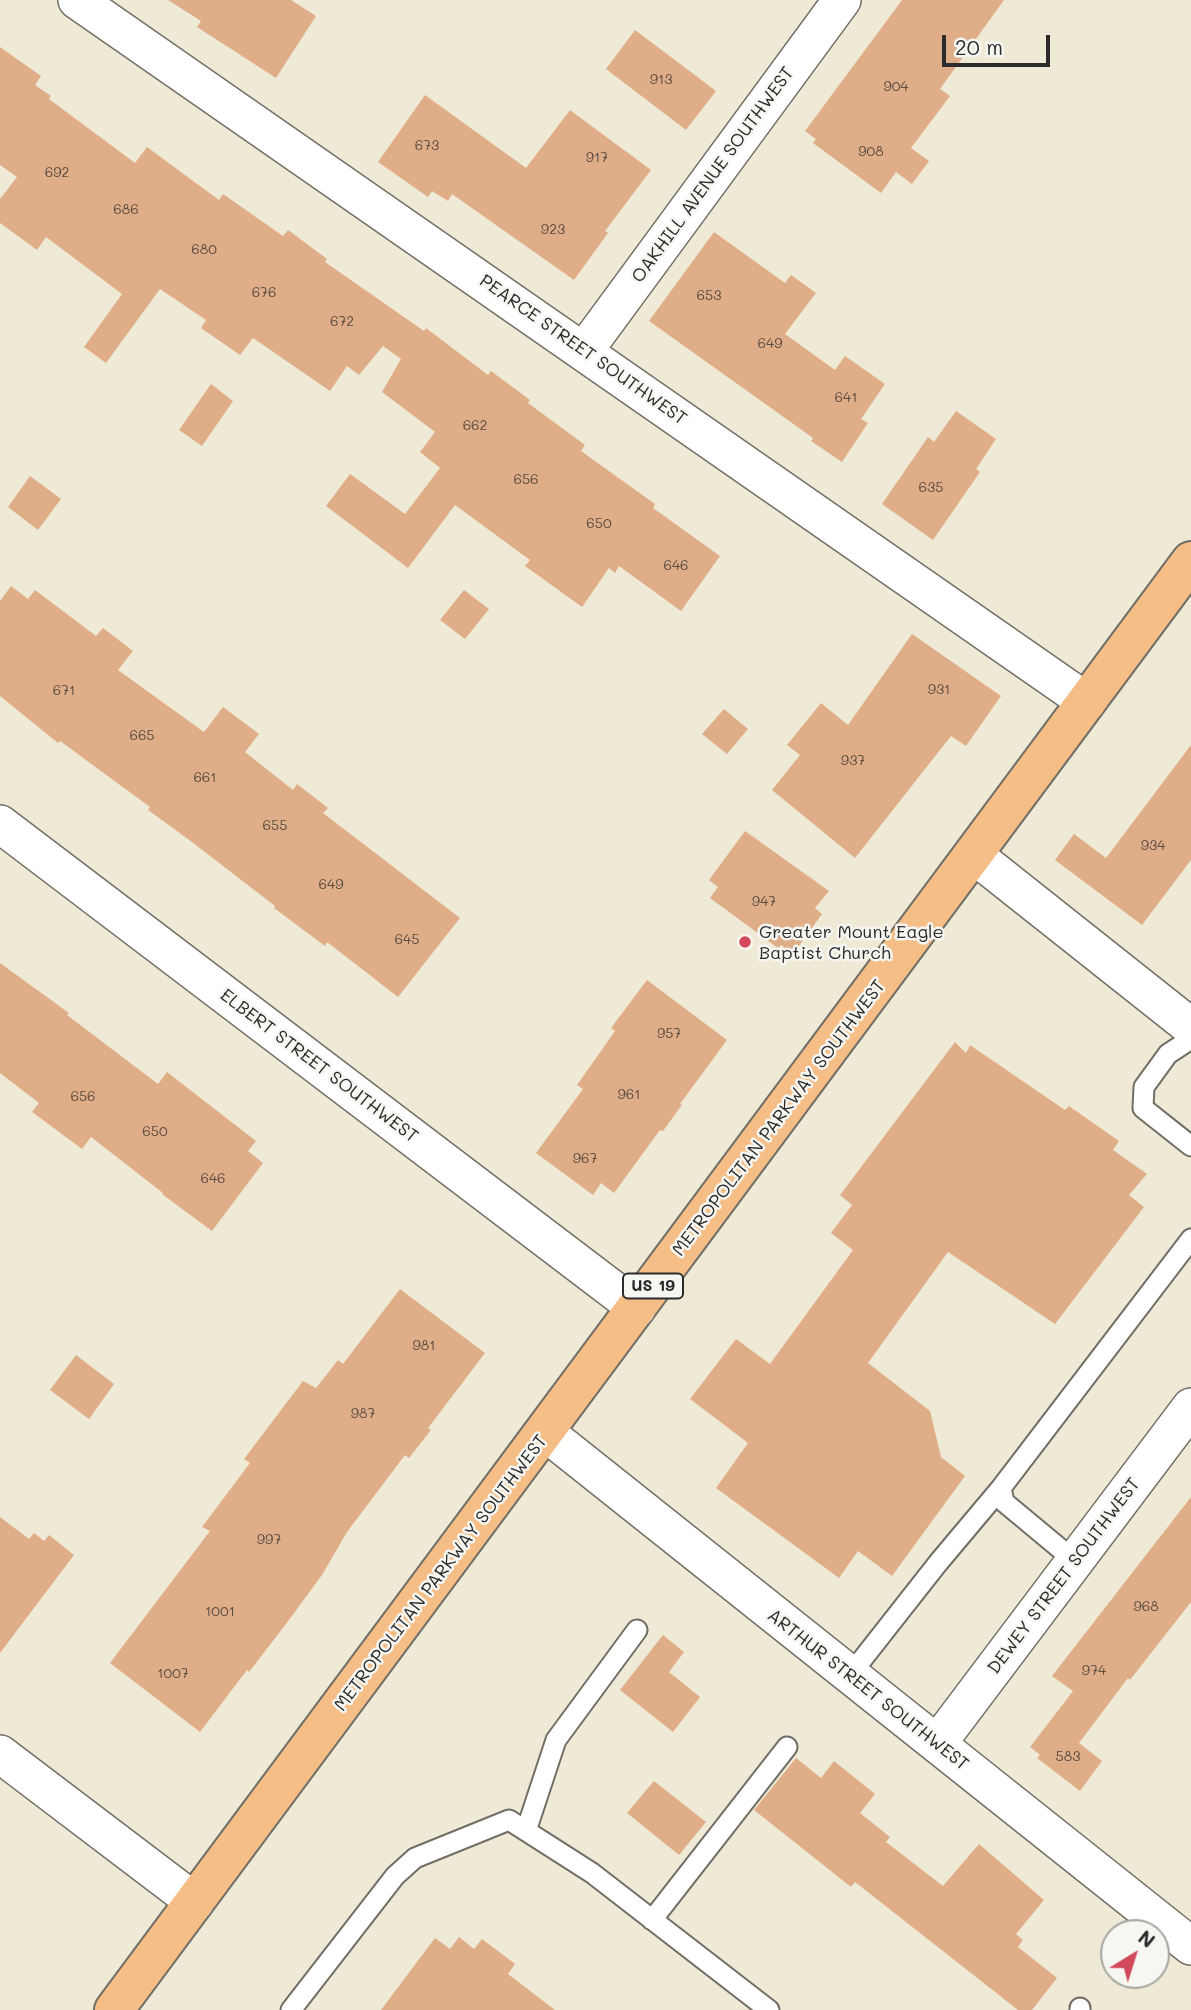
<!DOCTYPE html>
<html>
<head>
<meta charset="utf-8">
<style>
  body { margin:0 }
  #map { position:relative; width:1191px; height:2010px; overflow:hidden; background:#efead5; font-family:Mali,sans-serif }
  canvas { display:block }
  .north { position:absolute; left:1100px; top:1919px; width:70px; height:70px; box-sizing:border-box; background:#f6f6f2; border:2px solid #a5a5a2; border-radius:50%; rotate:38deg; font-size:19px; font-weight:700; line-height:28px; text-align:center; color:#2b2b2b }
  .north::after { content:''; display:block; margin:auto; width:24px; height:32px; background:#d1495b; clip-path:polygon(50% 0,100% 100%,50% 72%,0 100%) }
  .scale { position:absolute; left:942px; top:35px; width:108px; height:32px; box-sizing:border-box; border:4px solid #2b2b2b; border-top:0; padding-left:9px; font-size:21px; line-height:24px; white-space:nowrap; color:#2b2b2b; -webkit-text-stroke:5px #f6f6f2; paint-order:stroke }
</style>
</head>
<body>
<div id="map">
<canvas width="1191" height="2010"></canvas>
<div class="north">N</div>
<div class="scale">20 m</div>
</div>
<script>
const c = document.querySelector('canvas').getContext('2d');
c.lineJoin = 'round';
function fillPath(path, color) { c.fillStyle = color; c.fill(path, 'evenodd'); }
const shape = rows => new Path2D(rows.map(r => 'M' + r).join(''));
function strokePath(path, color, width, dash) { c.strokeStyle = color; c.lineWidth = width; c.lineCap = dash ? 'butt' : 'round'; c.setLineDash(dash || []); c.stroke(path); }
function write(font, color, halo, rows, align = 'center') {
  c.font = font + ' Mali,sans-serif'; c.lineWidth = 5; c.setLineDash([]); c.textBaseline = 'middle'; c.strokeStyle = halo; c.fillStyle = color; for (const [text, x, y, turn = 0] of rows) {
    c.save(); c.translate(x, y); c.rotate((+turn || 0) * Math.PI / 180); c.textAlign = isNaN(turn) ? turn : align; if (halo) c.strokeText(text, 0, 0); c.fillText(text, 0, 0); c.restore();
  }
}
const building = shape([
  [168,0,291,0,316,16,276,78,197,27,201,21],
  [902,0,1004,0,940,89,950,96,911,148,929,161,912,184,896,172,881,193,813,143,816,139,805,131],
  [635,30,716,91,686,130,606,69],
  [0,47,41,76,35,85,51,96,49,99,135,163,147,147,219,200,223,194,283,236,288,230,327,259,325,262,424,331,426,328,488,375,491,371,530,400,528,403,585,445,581,451,655,504,653,508,720,556,681,611,619,566,615,573,609,568,582,607,525,566,530,560,455,505,408,568,326,506,350,474,405,514,440,468,420,452,435,432,382,392,401,359,383,346,359,375,347,366,330,391,253,338,240,355,201,328,206,320,160,289,106,363,84,347,122,294,46,237,37,250,0,223,0,199,17,177,0,165],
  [425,95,526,168,570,110,651,170,605,231,608,233,574,280,452,194,448,201,432,191,428,197,378,162],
  [714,232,785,283,791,275,816,293,785,334,835,370,845,356,885,384,861,419,868,423,842,462,811,441,813,438,649,321],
  [211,384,233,401,202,446,179,430],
  [956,411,996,439,976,469,980,472,933,540,882,504,928,437,934,442],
  [30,476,61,499,38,530,8,507],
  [11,586,28,599,35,590,96,636,103,628,133,651,118,670,204,732,223,707,259,734,245,752,293,790,297,784,328,808,323,813,460,918,398,997,327,942,325,946,274,908,275,906,188,839,148,810,150,807,60,741,58,743,0,696,0,601],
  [464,590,489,609,465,639,440,620],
  [912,634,1001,696,966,746,951,736,855,858,772,790,800,755,787,745,821,703,848,725],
  [724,709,748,729,727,754,702,734],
  [1191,745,1191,860,1142,925,1055,860,1074,834,1106,858],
  [745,831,829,891,815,908,822,914,793,954,781,945,778,948,710,898,718,887,709,880],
  [0,963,69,1013,67,1015,158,1084,167,1072,256,1141,248,1151,263,1163,212,1231,162,1194,163,1193,91,1137,82,1149,32,1112,39,1103,0,1073],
  [647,980,727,1040,680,1104,682,1105,663,1131,660,1130,614,1193,601,1183,593,1195,536,1153,583,1089,577,1085,615,1031,611,1028],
  [955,1042,966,1053,970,1045,1065,1110,1069,1106,1119,1141,1113,1150,1147,1174,1129,1195,1144,1207,1055,1324,948,1252,868,1363,930,1411,941,1457,965,1476,892,1576,858,1551,839,1578,716,1488,748,1443,690,1399,736,1339,770,1364,853,1250,831,1233,852,1205,840,1195],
  [400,1289,485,1353,428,1428,431,1430,409,1458,405,1455,347,1532,322,1575,286,1624,249,1672,247,1670,200,1732,110,1663,210,1531,202,1527,250,1463,244,1459,303,1381,316,1388,338,1360,343,1364],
  [76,1355,114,1384,89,1419,50,1390],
  [1191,1497,1191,1602,1130,1680,1128,1678,1079,1743,1102,1761,1080,1791,1037,1758,1040,1755,1030,1747,1073,1691,1052,1676],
  [0,1517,29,1539,34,1533,44,1541,49,1535,74,1555,0,1653],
  [663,1635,684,1652,669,1672,700,1697,673,1732,620,1690],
  [796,1758,821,1778,834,1761,875,1794,860,1813,890,1837,886,1842,943,1886,979,1844,1044,1900,1016,1934,1023,1940,1018,1947,1057,1978,1032,2010,1018,2010,855,1882,851,1887,754,1810],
  [654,1781,706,1822,679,1855,627,1813],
  [459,1937,474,1949,482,1939,515,1964,508,1974,555,2010,381,2010,435,1938,450,1949]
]);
const lane = shape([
  [1191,1039,1168,1054,1144,1087,1143,1108,1191,1146],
  [1075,1561,1004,1502,1001,1488,1191,1239],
  [850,1675,938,1563,1001,1488],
  [526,1831,556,1740,637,1630],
  [652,1920,787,1747],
  [291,2010,395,1876,415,1858,509,1820,592,1873,769,2010],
  [1080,2010,1080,2008]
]);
const street = shape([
  [77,0,1087,702],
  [584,351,842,0],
  [0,824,637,1308],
  [974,855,1191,1027],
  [545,1432,1191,1946],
  [937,1744,1191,1407],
  [0,1754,195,1902]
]);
const primary = shape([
  [114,2010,1191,561]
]);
const markers = [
  [745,942,7,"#d1495b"]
];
const numberNames = [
  ["913",661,80],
  ["904",896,87],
  ["673",427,146],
  ["908",871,152],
  ["917",597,158],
  ["692",57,173],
  ["686",126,210],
  ["923",553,230],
  ["680",204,250],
  ["676",264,293],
  ["653",709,296],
  ["672",342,322],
  ["649",770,344],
  ["641",846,398],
  ["662",475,426],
  ["656",526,480],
  ["635",931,488],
  ["650",599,524],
  ["646",676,566],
  ["931",939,690],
  ["671",64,691],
  ["665",142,736],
  ["937",853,761],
  ["661",205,778],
  ["655",275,826],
  ["934",1153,846],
  ["649",331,885],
  ["947",764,902],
  ["645",407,940],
  ["957",669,1034],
  ["961",629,1095],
  ["656",83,1097],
  ["650",155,1132],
  ["967",585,1159],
  ["646",213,1179],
  ["981",424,1346],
  ["987",363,1414],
  ["997",269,1540],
  ["968",1146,1607],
  ["1001",220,1612],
  ["974",1094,1671],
  ["1007",173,1674],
  ["583",1068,1757]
];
const shields = [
  [653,1286,60]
];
const shieldNames = [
  ["US 19",653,1286]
];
const streetNames = [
  ["OAKHILL AVENUE SOUTHWEST",713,175,-54],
  ["PEARCE STREET SOUTHWEST",583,350,35],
  ["ELBERT STREET SOUTHWEST",319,1066,37],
  ["METROPOLITAN PARKWAY SOUTHWEST",779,1118,-53],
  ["METROPOLITAN PARKWAY SOUTHWEST",441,1573,-53],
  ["DEWEY STREET SOUTHWEST",1064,1576,-53],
  ["ARTHUR STREET SOUTHWEST",868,1690,38]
];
const poiNames = [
  ["Greater Mount Eagle",759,932],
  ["Baptist Church",759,953]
];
fillPath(building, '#dfae88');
strokePath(lane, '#706e66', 23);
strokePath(street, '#706e66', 40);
strokePath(primary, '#706e66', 42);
strokePath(lane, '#fff', 19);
strokePath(street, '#fff', 37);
strokePath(primary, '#f5be86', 38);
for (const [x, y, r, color] of markers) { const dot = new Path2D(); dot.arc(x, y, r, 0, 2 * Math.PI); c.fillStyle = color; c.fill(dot); strokePath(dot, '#f6f6f2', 2.5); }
write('14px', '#584c42', null, numberNames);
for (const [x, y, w] of shields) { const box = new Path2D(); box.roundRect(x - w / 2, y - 12.5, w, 25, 5); c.fillStyle = '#f6f6f2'; c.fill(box); strokePath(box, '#2b2b2b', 2); }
write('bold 16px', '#2b2b2b', null, shieldNames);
write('18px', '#2b2b2b', '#f6f6f2', streetNames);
write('18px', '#2b2b2b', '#f6f6f2', poiNames, 'left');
</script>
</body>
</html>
